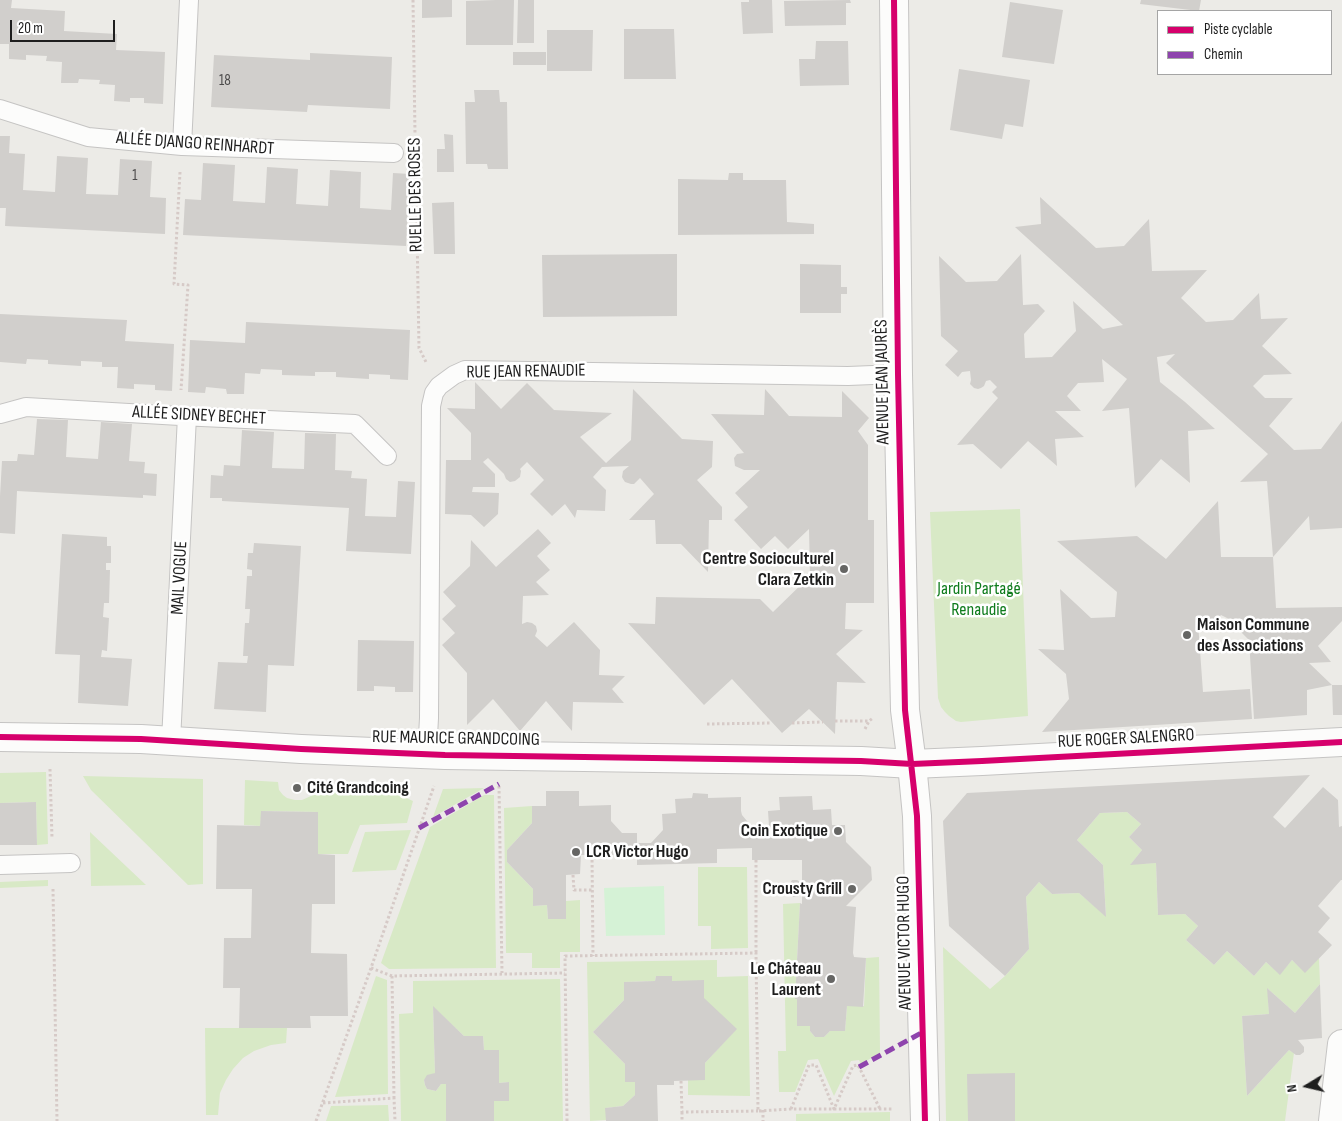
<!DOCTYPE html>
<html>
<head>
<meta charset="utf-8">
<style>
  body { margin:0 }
  #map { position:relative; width:1342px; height:1121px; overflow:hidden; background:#ecebe7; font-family:"Sofia Sans Condensed",sans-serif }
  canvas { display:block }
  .legend { position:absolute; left:1157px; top:10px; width:175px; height:65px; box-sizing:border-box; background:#fff; border:1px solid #a5a5a5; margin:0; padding:6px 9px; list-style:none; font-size:15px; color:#1e1e1e }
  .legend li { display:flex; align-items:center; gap:10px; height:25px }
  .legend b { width:25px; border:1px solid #a5a5a5 }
  .north { position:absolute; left:1282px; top:1061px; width:50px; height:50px; -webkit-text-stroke:4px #fff; paint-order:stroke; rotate:261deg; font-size:14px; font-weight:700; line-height:20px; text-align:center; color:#1e1e1e }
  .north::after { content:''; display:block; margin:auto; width:18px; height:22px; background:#1e1e1e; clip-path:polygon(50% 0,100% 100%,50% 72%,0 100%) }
  .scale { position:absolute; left:10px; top:20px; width:105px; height:22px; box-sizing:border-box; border:2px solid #1e1e1e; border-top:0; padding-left:6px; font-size:15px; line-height:18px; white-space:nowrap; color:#1e1e1e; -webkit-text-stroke:4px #fff; paint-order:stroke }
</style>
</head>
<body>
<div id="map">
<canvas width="1342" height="1121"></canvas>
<ul class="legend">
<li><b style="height:6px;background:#d6006c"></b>Piste cyclable</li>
<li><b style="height:6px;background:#8e44ad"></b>Chemin</li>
</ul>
<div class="north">N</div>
<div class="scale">20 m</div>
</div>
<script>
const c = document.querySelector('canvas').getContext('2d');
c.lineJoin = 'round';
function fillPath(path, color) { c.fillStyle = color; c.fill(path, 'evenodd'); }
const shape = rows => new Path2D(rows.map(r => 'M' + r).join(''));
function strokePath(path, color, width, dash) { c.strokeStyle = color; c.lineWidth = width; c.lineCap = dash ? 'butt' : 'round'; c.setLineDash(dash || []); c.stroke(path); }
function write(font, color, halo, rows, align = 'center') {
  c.font = font + ' "Sofia Sans Condensed",sans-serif'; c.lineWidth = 5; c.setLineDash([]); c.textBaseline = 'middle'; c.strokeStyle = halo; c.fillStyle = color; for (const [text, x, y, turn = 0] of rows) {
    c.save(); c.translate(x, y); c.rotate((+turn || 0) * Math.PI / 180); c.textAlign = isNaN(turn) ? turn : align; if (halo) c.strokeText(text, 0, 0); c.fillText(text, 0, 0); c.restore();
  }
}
const grass = shape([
  [1020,509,1028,716,961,722,956,721,949,716,945,712,941,707,938,698,930,512],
  [46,772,48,844,37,845,36,802,0,803,0,773],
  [83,776,203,779,203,884,188,885,91,790],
  [245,780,278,782,279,790,283,795,287,798,295,800,302,800,311,796,314,792,317,786,384,788,413,801,407,823,360,825,348,854,318,854,318,812,262,811,260,826,244,825],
  [484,788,433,817,443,789],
  [484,795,494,795,496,968,389,969,381,963,430,827],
  [532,806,532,823,507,850,507,862,533,889,533,906,547,905,548,919,566,919,566,901,580,900,580,952,560,952,560,968,532,968,532,953,506,953,504,808],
  [1127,812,1141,824,1129,837,1142,850,1131,864,1156,863,1158,915,1185,914,1198,926,1186,940,1214,965,1227,951,1254,976,1266,962,1280,974,1292,960,1305,972,1319,958,1320,984,1295,1013,1268,989,1269,1014,1242,1016,1247,1096,1289,1050,1294,1053,1285,1121,946,1121,943,947,990,989,1005,976,1029,949,1026,897,1039,882,1052,894,1079,893,1106,916,1103,865,1077,840,1100,813],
  [411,830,396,870,352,872,365,832],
  [90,832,146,885,91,886],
  [698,867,747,867,748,948,711,949,711,926,698,926],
  [48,880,48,886,0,888,0,882],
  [800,903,795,999,797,999,797,1026,810,1026,810,1031,815,1037,824,1037,830,1031,845,1031,847,1006,864,1006,866,958,879,957,880,1053,861,1064,859,1060,851,1061,834,1096,818,1059,808,1060,795,1092,779,1092,778,1051,786,1051,783,904],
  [717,960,717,977,748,976,750,1096,688,1095,688,1080,705,1080,705,1063,736,1029,672,981,672,976,656,976,655,981,624,982,624,1000,593,1032,625,1064,625,1082,635,1082,635,1095,623,1106,606,1108,606,1120,590,1121,587,962],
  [376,976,387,980,388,1094,335,1097],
  [560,979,563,1121,494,1121,494,1101,509,1101,509,1082,499,1083,498,1051,484,1050,483,1036,464,1036,433,1007,435,1073,424,1080,425,1085,427,1089,436,1091,441,1084,446,1084,446,1121,401,1121,399,1014,413,1013,413,981],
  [205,1028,287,1028,286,1043,271,1045,254,1051,243,1058,233,1069,226,1080,220,1093,218,1115,206,1115],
  [388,1105,389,1121,326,1121,331,1106],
  [890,1112,890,1121,796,1121,796,1114]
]);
const park = shape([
  [664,886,665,935,606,936,604,888]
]);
const building = shape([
  [0,0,12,0,11,8,65,11,64,31,117,34,116,50,165,52,163,104,144,103,144,98,130,98,130,102,114,101,115,85,99,84,100,80,79,79,78,83,61,83,62,62,46,61,47,56,26,55,26,60,9,59,9,44,0,44],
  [422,0,452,0,452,17,422,18],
  [496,0,514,0,513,45,466,45,466,1],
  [518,0,534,0,534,43,517,43],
  [749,0,772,0,773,33,743,34,741,2,749,2],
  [850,0,851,3,846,3,846,25,785,26,784,1],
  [1141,0,1201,0,1199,11,1140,4],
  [1010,2,1063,10,1054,64,1002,57],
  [624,29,674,29,676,79,624,79],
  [547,30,593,30,592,71,547,71],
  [816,41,848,41,849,85,800,86,799,59,815,59],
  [513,52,546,52,546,65,513,65],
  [310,53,392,57,390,109,308,105,307,112,211,107,214,55,310,60],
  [959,69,1030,80,1023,127,1005,124,1002,139,950,130],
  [474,90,499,90,500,102,507,102,508,169,488,169,487,164,466,164,465,102,475,102],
  [444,134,453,135,454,172,437,172,437,149,445,149],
  [0,136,10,136,9,153,25,154,23,190,55,192,57,156,88,158,86,194,118,195,120,159,152,161,150,197,166,198,165,234,5,226,6,208,0,208],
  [203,163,235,165,233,201,265,203,267,167,298,169,296,204,328,206,330,170,361,172,360,208,391,210,393,173,410,174,406,246,183,235,185,199,201,200],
  [729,173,743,173,743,180,786,180,787,222,814,224,814,234,678,235,678,179,728,180],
  [1040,197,1096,248,1124,246,1149,219,1152,271,1207,270,1181,298,1206,322,1233,320,1259,293,1261,319,1288,318,1262,346,1292,374,1264,375,1253,386,1265,398,1293,398,1269,426,1294,450,1321,449,1342,421,1342,528,1310,530,1309,516,1273,557,1267,481,1240,482,1268,454,1166,363,1175,354,1157,357,1160,382,1185,402,1215,429,1188,431,1190,483,1161,459,1135,488,1129,408,1102,411,1127,379,1102,359,1104,382,1078,383,1067,396,1081,411,1055,411,1084,437,1055,439,1057,466,1028,441,1001,469,973,444,957,445,998,398,992,392,997,387,990,380,986,381,984,386,981,388,978,389,974,388,970,384,971,380,970,371,962,372,958,377,945,365,958,351,941,336,939,256,966,282,997,281,1021,254,1023,305,1038,304,1045,311,1024,334,1025,358,1052,357,1076,331,1073,301,1103,329,1123,325,1015,227,1041,224],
  [454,202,455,254,434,254,432,203],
  [677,254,677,316,543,317,542,255],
  [800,264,841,265,841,287,847,287,847,294,841,294,841,313,800,313],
  [0,314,127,320,125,341,174,344,172,391,155,390,155,385,134,384,134,389,117,388,118,367,102,367,102,362,81,361,81,366,48,364,48,360,27,359,26,364,0,362],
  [246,322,410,330,408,380,390,379,390,375,369,374,369,379,336,377,336,372,315,372,315,376,282,375,282,370,261,369,260,374,245,373,244,394,227,394,226,389,206,387,205,393,188,392,190,340,245,343],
  [475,382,501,409,527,383,554,410,612,413,580,437,606,463,631,440,633,389,682,439,713,441,712,467,697,480,722,507,722,520,709,520,708,572,681,544,656,544,655,520,629,520,654,494,640,478,634,484,631,484,625,482,623,479,622,477,623,471,629,466,602,467,593,477,606,490,605,511,577,510,575,518,565,504,552,516,530,494,544,480,527,462,520,469,521,471,520,477,515,481,510,482,506,479,504,474,488,458,483,462,495,474,495,487,473,487,472,492,499,493,498,514,484,527,471,515,445,514,446,460,471,460,471,433,447,408,475,409],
  [765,389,789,416,842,417,842,391,869,418,858,431,868,445,868,520,874,520,874,603,846,603,845,629,863,630,836,654,866,683,837,682,835,734,809,709,782,733,732,679,704,705,628,623,655,624,656,597,760,599,773,612,810,576,809,529,788,549,775,536,761,549,734,520,748,507,735,493,760,470,744,470,735,466,734,458,737,454,744,453,711,414,764,415],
  [37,419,68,420,66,457,98,459,101,422,132,424,129,461,145,462,144,473,157,474,156,496,143,495,143,498,17,491,15,534,0,533,0,496,2,461,17,461,18,454,34,455],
  [242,430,274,432,272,468,304,469,305,433,336,434,335,470,352,471,351,478,367,479,365,516,396,517,398,481,415,482,411,554,346,551,349,508,222,501,222,498,210,498,211,475,223,476,224,465,240,466],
  [1218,501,1221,557,1273,557,1276,608,1342,607,1342,621,1318,646,1331,662,1309,663,1332,685,1307,690,1307,715,1254,719,1249,640,1240,631,1240,621,1238,619,1233,621,1221,615,1207,631,1198,623,1203,692,1250,689,1252,719,1042,732,1069,699,1066,674,1038,649,1064,650,1060,589,1091,618,1115,617,1117,592,1057,541,1137,536,1166,559],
  [538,529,551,543,537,556,550,570,536,582,549,595,523,596,522,624,527,622,532,623,536,626,537,631,535,636,547,647,574,622,600,650,599,675,625,676,612,689,624,703,573,702,572,731,546,701,520,731,493,699,467,725,467,673,442,645,455,633,442,619,456,606,443,592,470,566,471,540,496,567],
  [62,534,107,537,107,546,111,546,111,563,106,563,106,570,110,570,109,603,104,603,103,617,109,618,107,651,102,650,101,657,132,659,128,706,78,703,80,655,55,654],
  [254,543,301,546,294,666,268,665,266,712,214,709,218,662,247,663,248,656,243,656,245,623,249,623,250,609,245,609,247,576,252,576,252,570,247,569,248,553,253,553],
  [358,640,414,641,413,692,395,692,395,687,374,686,374,691,357,691],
  [1332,685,1342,685,1342,715,1333,715],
  [1310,775,1273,817,1285,828,1323,787,1338,800,1339,827,1342,826,1342,880,1341,880,1318,906,1330,918,1318,932,1332,945,1305,973,1292,960,1280,975,1266,962,1254,976,1227,951,1214,965,1186,940,1198,926,1185,914,1158,915,1156,863,1130,865,1142,850,1129,837,1141,824,1127,812,1100,813,1077,840,1103,865,1106,917,1079,893,1052,894,1039,882,1026,897,1029,949,1005,976,949,926,943,821,967,793],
  [546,791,579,791,579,806,611,805,611,821,622,833,637,833,637,843,651,843,663,830,662,814,676,813,675,799,692,798,693,793,708,794,708,798,741,797,741,811,742,815,752,827,769,826,768,811,780,810,779,797,812,796,813,810,831,809,832,825,845,825,846,842,871,867,872,880,846,906,856,907,853,953,854,957,866,958,863,1007,847,1006,845,1031,830,1031,824,1037,815,1037,810,1031,810,1026,797,1026,797,999,795,999,800,903,802,904,802,894,797,897,793,897,788,892,788,887,792,880,797,880,802,883,802,860,752,860,752,848,717,849,717,863,637,865,637,855,581,855,580,874,566,875,566,919,548,919,547,905,533,906,533,889,507,862,507,850,532,823,532,806,546,806],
  [36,802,37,845,0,845,0,803],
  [261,811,318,812,318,854,335,855,335,904,312,904,311,953,347,954,348,1016,310,1016,311,1028,239,1028,240,988,223,988,224,938,251,938,252,889,216,889,217,825,260,826],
  [656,976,672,976,672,981,704,980,704,998,737,1029,705,1063,705,1080,674,1081,674,1085,657,1085,658,1121,606,1121,605,1108,623,1106,635,1095,635,1082,625,1082,625,1064,593,1032,624,1000,624,982,655,981],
  [1320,984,1322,1038,1298,1040,1304,1047,1304,1052,1300,1055,1296,1055,1289,1050,1247,1096,1242,1016,1269,1014,1267,988,1295,1013],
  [433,1006,464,1036,483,1036,484,1050,499,1050,499,1083,509,1082,509,1101,494,1101,494,1121,446,1121,446,1084,441,1084,436,1091,427,1089,425,1085,424,1080,427,1075,435,1073],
  [1015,1073,1015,1121,968,1121,967,1074]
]);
const path = shape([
  [413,0,415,134],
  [416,171,419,348,426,362],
  [180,172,174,284,188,285,181,390],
  [835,721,869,721],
  [792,723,823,722],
  [707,724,772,723],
  [865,729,869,721,873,718],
  [50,769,52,838],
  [499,786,502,973],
  [592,855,593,956],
  [756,860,756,953],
  [573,875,574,890,592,890],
  [53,889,57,1121],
  [371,968,392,976,565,973],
  [392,976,394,1098],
  [681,1081,682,1112,758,1111],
  [323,1103,394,1098,395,1121],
  [791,1109,809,1065,816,1065,834,1109,853,1066,858,1065,880,1109],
  [763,1110,763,1121],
  [682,1112,682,1121],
  [316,1121,371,968,434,786],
  [567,1121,565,956,756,953,758,1111,791,1109,893,1109,893,1110]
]);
const service = shape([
  [0,109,88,137,182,146,394,153],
  [182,146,189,0],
  [0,414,26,407,180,416,355,424,387,456],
  [171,741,187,416],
  [427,754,429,718,431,406,434,393,439,386,454,375,465,370,848,376,898,374],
  [0,865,71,863]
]);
const minor = shape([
  [912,764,917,816,925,1121],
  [1333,1121,1342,1044]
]);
const tertiary = shape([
  [894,0,898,374,905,710,912,764],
  [0,737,141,739,301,749,445,755,861,761,912,764,982,761,1342,742]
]);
const quiet = shape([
  [419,828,499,784],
  [859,1067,923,1032]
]);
const cycleway = shape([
  [894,0,898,374,905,710,917,816,925,1121],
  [0,737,141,739,301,749,445,755,861,761,912,764,982,761,1342,742]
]);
const markers = [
  [844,569,5,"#666664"],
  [1187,635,5,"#666664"],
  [297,788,5,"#666664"],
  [838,831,5,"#666664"],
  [576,852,5,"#666664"],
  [852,889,5,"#666664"],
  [831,979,5,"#666664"]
];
const numberNames = [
  ["18",225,81],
  ["1",135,176]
];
const streetNames = [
  ["ALLÉE DJANGO REINHARDT",195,144,4],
  ["RUELLE DES ROSES",416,195,-91],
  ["RUE JEAN RENAUDIE",526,372,-1],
  ["AVENUE JEAN JAURÈS",883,382,-91],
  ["ALLÉE SIDNEY BECHET",199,416,3],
  ["MAIL VOGUE",180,578,-87],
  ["RUE MAURICE GRANDCOING",456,739,1],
  ["RUE ROGER SALENGRO",1126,739,-3],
  ["AVENUE VICTOR HUGO",905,943,-91]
];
const poiNames = [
  ["Centre Socioculturel",834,559],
  ["Clara Zetkin",834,580],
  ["Maison Commune",1197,625,"left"],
  ["des Associations",1197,646,"left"],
  ["Cité Grandcoing",307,788,"left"],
  ["Coin Exotique",828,831],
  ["LCR Victor Hugo",586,852,"left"],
  ["Crousty Grill",842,889],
  ["Le Château",821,969],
  ["Laurent",821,990]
];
const parkNames = [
  ["Jardin Partagé",979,589],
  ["Renaudie",979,610]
];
fillPath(grass, '#d8e9c6');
fillPath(park, '#d5f2d6');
fillPath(building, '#d1cfcc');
strokePath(service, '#c5c4c3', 20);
strokePath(minor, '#c5c4c3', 30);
strokePath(tertiary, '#c5c4c3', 30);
strokePath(path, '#d6cac7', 3, [2.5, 2.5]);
strokePath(service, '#fcfcfb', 18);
strokePath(minor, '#fcfcfb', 28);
strokePath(tertiary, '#fcfcfb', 28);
strokePath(quiet, '#8e44ad', 5, [10, 5]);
strokePath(cycleway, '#d6006c', 6);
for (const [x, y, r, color] of markers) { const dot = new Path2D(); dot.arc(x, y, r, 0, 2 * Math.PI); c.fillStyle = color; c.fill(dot); strokePath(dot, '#fff', 2); }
write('15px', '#4b4a4a', null, numberNames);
write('18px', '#1e1e1e', '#fff', streetNames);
write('bold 18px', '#1e1e1e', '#fff', poiNames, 'right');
write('18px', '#0e7b1c', '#fff', parkNames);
</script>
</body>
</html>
